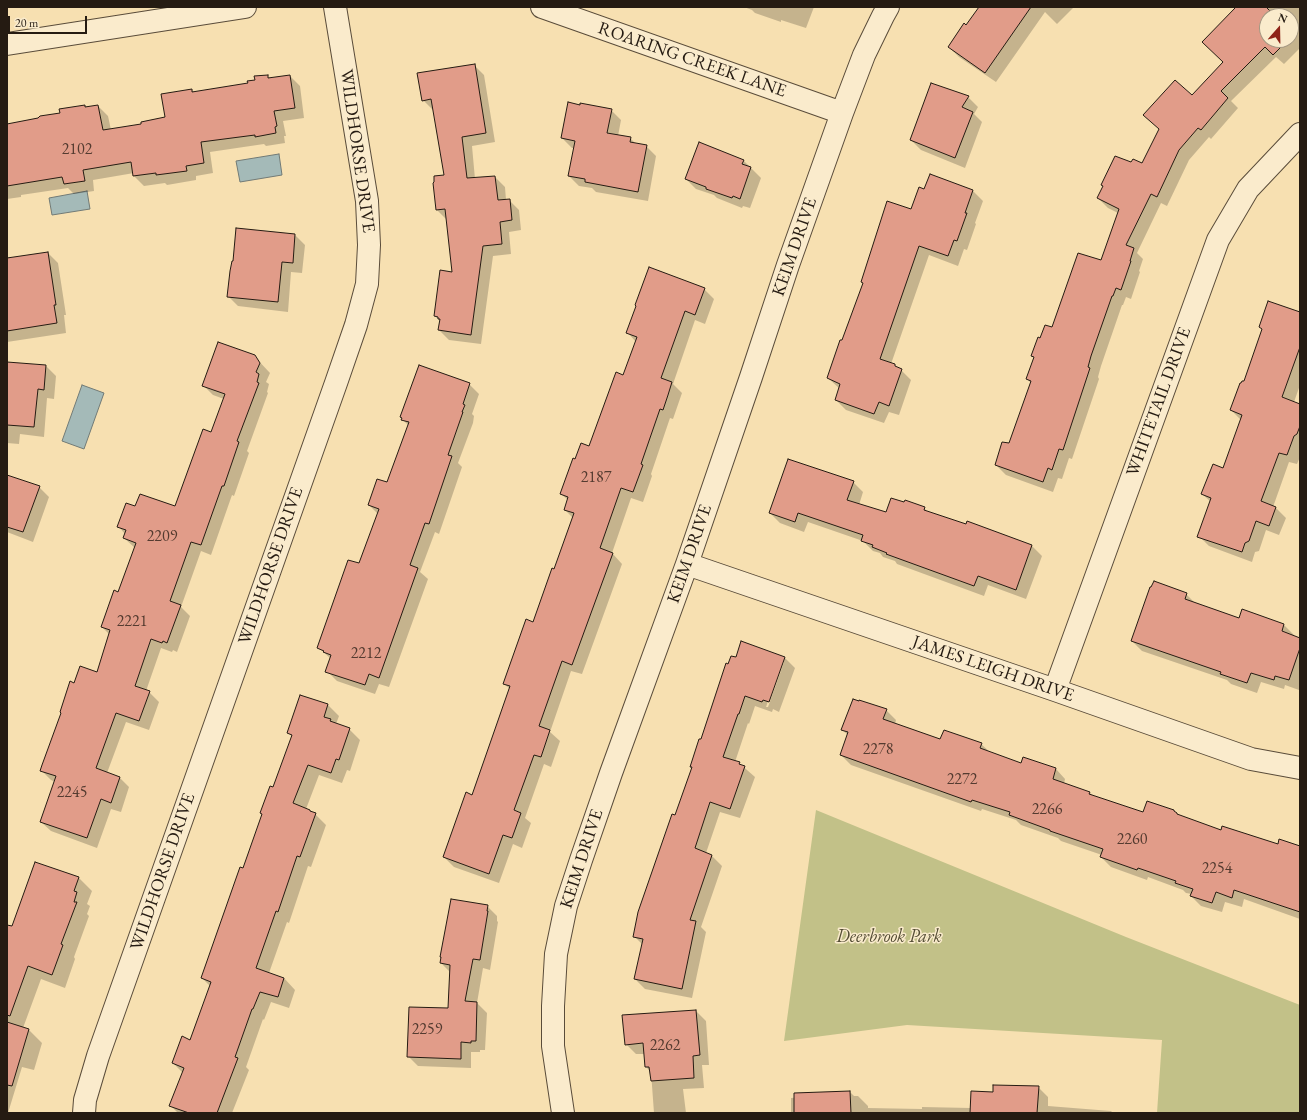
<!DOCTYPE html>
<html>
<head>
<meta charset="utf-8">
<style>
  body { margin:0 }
  #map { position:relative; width:1307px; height:1120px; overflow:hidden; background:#f7e0b1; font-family:"EB Garamond",serif }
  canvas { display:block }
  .frame { position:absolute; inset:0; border:8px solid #251b12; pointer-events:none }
  .north { position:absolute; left:1259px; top:8px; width:40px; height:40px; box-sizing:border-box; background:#faebcc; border:1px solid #a59882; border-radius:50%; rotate:20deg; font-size:11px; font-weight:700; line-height:16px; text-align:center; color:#251b12 }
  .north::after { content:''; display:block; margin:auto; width:14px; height:18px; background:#8f2418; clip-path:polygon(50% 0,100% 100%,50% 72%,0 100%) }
  .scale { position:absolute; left:8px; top:16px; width:79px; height:18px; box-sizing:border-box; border:2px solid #251b12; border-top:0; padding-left:5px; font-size:12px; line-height:14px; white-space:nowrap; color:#251b12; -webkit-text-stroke:3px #faebcc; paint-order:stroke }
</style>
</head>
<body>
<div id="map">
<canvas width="1307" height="1120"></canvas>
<div class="frame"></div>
<div class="north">N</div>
<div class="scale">20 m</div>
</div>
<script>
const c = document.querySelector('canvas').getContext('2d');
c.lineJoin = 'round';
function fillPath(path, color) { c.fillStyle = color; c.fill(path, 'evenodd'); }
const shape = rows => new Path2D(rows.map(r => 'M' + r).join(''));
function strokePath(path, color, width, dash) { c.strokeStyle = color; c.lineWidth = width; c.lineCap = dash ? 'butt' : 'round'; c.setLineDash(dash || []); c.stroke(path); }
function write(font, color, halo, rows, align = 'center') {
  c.font = font + ' "EB Garamond",serif'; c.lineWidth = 3; c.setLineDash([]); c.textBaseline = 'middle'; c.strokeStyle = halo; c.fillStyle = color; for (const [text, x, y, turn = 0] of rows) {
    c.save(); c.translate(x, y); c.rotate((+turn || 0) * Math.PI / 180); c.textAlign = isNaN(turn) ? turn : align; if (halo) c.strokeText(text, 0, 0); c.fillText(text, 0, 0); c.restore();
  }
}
const green = shape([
  [816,810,1126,937,1300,1005,1300,1113,1157,1113,1162,1040,907,1025,784,1041]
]);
const water = shape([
  [279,154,282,175,240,182,236,161,279,154],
  [87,191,90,209,52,215,49,198,87,191],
  [82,385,104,393,84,449,62,441,82,385]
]);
const shadow = shape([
  [744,7,814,7,806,28,781,20,781,22,755,13,752,10],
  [980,7,1074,7,1057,24,1045,12,996,82,959,57,949,47,966,27],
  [1238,7,1300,7,1300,48,1284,64,1276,57,1231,101,1238,108,1211,139,1209,137,1189,160,1167,206,1161,203,1137,253,1143,259,1139,271,1140,272,1131,299,1126,297,1123,305,1122,305,1101,366,1098,377,1099,379,1072,459,1069,458,1062,479,1058,478,1053,492,1006,475,996,465,1009,445,1031,383,1027,379,1035,358,1032,356,1041,340,1052,328,1101,262,1118,213,1108,208,1098,198,1104,187,1102,185,1132,163,1142,164,1192,97,1224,62],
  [1267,16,1291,16,1291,40,1267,40],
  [474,65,484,75,495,142,472,146,475,179,495,177,505,187,506,200,509,200,519,210,521,230,509,232,511,254,493,256,481,344,449,340,439,330,440,321,435,316,454,273,447,220,437,210,445,176,434,110,433,110,423,100],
  [267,76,270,79,290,76,300,86,304,118,283,121,286,136,284,136,285,143,266,146,264,144,210,152,213,173,196,176,196,180,167,185,165,183,144,186,134,176,134,173,93,180,94,191,74,194,68,188,21,195,21,197,7,199,7,125,61,113,85,106,86,108,98,106,108,116,111,130,142,125,166,118,192,90,194,92,249,84],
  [932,84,968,97,978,107,974,114,982,122,965,168,921,150,911,140],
  [611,110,621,120,618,136,630,138,636,144,646,146,656,156,648,201,596,192,592,188,579,186,569,176,574,148,572,148,562,138],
  [743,160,761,178,750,208,743,206,742,208,717,198,714,195,696,189,686,179],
  [930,176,973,191,983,201,975,223,976,224,967,250,964,249,958,266,929,255,891,364,901,370,911,380,899,415,889,412,884,423,846,410,836,400,840,389,828,378,843,342,912,210,925,191],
  [295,235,305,245,302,273,291,272,288,312,238,306,228,296],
  [48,253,58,263,66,315,64,315,66,333,7,342,7,259],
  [704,289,714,299,705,324,695,320,673,384,682,393,673,419,670,418,651,474,652,476,643,502,631,498,612,553,622,564,582,674,571,671,550,732,560,741,551,767,544,764,525,818,531,823,522,848,513,844,499,883,454,867,444,857,472,796,510,689,504,684,534,623,555,570,573,518,565,510,568,500,561,494,576,460,590,447,624,376,636,342,628,333],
  [1300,314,1300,385,1294,402,1300,405,1300,457,1297,464,1289,462,1273,507,1276,508,1286,518,1279,535,1266,530,1259,551,1255,552,1252,562,1209,546,1199,536,1211,502,1202,494,1224,469,1241,420,1231,410,1245,383],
  [254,356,270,373,266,382,269,384,267,392,268,393,247,451,249,453,234,496,232,495,211,555,201,551,181,607,190,616,177,652,173,650,172,652,161,648,146,691,149,692,159,702,149,730,126,722,107,773,119,777,129,787,121,812,111,809,97,848,51,831,41,822,55,782,51,780,41,770,62,713,75,684,97,674,110,635,102,627,119,593,135,548,124,538,125,534,119,527,136,507,176,508,212,433,224,399,213,395,203,385],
  [7,363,46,366,56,376,54,399,47,398,44,437,20,434,19,444,7,443],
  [469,384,479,394,472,414,474,416,473,423,458,463,462,467,439,534,435,532,420,572,428,579,389,687,379,684,375,694,337,681,327,671,331,659,319,648,360,564,378,514,369,505,388,484,409,426,402,419],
  [7,476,39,487,49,497,33,542,7,532],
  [853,482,863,492,859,505,886,513,924,508,929,513,966,526,967,523,1032,546,1042,556,1026,599,988,585,984,596,897,564,895,561,883,557,880,553,873,551,863,541,808,522,804,532,780,523,770,513],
  [1186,594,1196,604,1240,619,1243,610,1284,625,1294,635,1293,637,1300,639,1300,686,1299,690,1285,685,1284,689,1261,682,1257,693,1231,684,1227,680,1142,651,1132,641],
  [785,658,795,668,779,712,773,709,772,712,755,706,749,724,748,723,735,762,739,763,755,777,740,818,720,812,706,853,712,856,722,866,701,927,706,932,692,998,645,989,635,979,643,945,634,936,693,768,691,766,701,741,727,665],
  [782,662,784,662,768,707,766,707],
  [301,696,328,705,339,716,336,724,349,729,360,740,350,771,347,770,342,783,319,775,306,809,315,814,326,825,311,867,308,866,289,923,287,922,269,973,284,978,295,990,289,1008,271,1002,264,1020,263,1019,246,1067,249,1070,232,1113,178,1113,170,1105,183,1073,173,1063,191,1041,210,986,202,978,274,789,292,736,288,733],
  [886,710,896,720,895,724,941,740,981,744,991,753,1021,764,1056,769,1065,779,1064,784,1090,793,1095,797,1143,814,1177,814,1180,816,1222,832,1278,845,1286,841,1300,846,1300,919,1244,899,1242,907,1225,902,1222,912,1201,906,1191,896,1192,894,1186,893,1183,890,1148,877,1147,880,1111,867,1101,857,1102,855,1061,841,1058,838,1021,825,1016,820,982,809,981,811,851,765,841,755,848,735,842,730],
  [35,863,79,878,92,891,87,904,90,906,87,914,89,916,74,957,75,959,65,988,41,979,23,1028,29,1030,42,1043,34,1070,22,1067,8,1113,7,1113,7,926,12,928],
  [487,906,497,916,497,921,498,922,490,970,483,968,477,1003,487,1013,485,1050,480,1050,480,1052,471,1052,471,1068,418,1066,408,1056,449,1009,450,972,441,963],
  [696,1011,706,1021,709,1065,702,1065,704,1088,683,1089,686,1113,654,1113,651,1072,646,1067,645,1054,636,1054,626,1044],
  [1038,1087,1048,1097,1048,1106,1111,1111,1113,1113,791,1113,791,1098,850,1092,854,1096,858,1096,868,1106,868,1108,922,1109,922,1107,971,1108,994,1093]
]);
const building = shape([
  [979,7,1031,7,985,73,948,47,964,23,966,25,979,7],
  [1236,7,1266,7,1275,16,1267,16,1267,40,1288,40,1273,55,1265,47,1221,91,1228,98,1201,130,1198,128,1179,150,1157,197,1151,194,1126,245,1134,248,1130,261,1131,261,1121,290,1116,288,1113,296,1112,296,1091,356,1088,367,1090,368,1063,450,1059,449,1052,470,1048,468,1043,482,995,465,1002,442,1009,443,1031,381,1026,379,1034,357,1031,356,1038,337,1040,338,1045,325,1052,327,1078,253,1101,260,1119,209,1097,198,1103,186,1101,185,1115,156,1131,162,1133,159,1142,163,1159,129,1143,115,1175,80,1192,95,1223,62,1202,42,1236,7],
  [475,64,486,133,462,137,467,178,495,176,498,200,510,199,512,220,500,222,502,244,483,246,471,335,438,330,440,319,438,319,438,317,434,316,440,270,452,272,445,209,436,210,433,183,434,182,434,176,444,175,431,99,422,101,417,73,475,64],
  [268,75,268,78,290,75,295,108,274,111,277,126,275,127,276,133,255,137,255,135,201,142,204,163,186,166,187,171,156,175,156,173,133,176,131,162,83,170,85,181,64,184,62,177,7,186,7,124,38,118,40,116,60,113,59,109,85,105,85,107,98,105,103,130,141,124,141,122,165,117,161,94,192,89,192,92,248,83,247,81,255,80,254,76,268,75],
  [931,83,969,96,962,107,973,112,955,158,910,140,931,83],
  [568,102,580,105,580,103,612,109,607,133,631,137,630,142,647,145,638,192,585,182,585,179,568,176,575,141,561,138,568,102],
  [699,142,744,160,742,164,751,167,740,199,733,196,732,198,706,189,706,187,685,179,699,142],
  [930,174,973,190,965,213,967,213,957,241,954,240,948,256,919,246,880,359,895,364,895,366,902,369,889,406,879,402,874,414,835,400,840,384,827,378,840,340,842,340,863,283,861,282,887,201,911,209,919,187,924,189,930,174],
  [236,228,295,234,293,263,282,262,278,302,227,297,230,271,232,261,233,261,236,228],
  [48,252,56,305,54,305,57,323,7,331,7,258,48,252],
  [649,267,705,288,695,315,685,311,661,378,672,382,668,395,663,410,660,409,641,464,643,465,633,492,621,488,600,548,613,553,572,665,562,661,539,726,550,730,541,757,534,755,514,810,521,813,512,838,503,835,489,874,443,857,466,792,472,795,510,686,503,684,526,619,533,622,552,568,554,569,574,513,564,510,568,497,560,494,573,458,575,459,581,443,589,446,616,372,623,375,637,337,626,333,636,306,635,305,649,267],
  [1268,301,1300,312,1300,347,1282,397,1300,404,1300,426,1297,434,1294,436,1287,455,1279,453,1261,501,1276,507,1269,526,1256,521,1249,541,1245,543,1242,552,1197,537,1211,498,1201,494,1213,464,1223,468,1242,415,1230,410,1240,383,1241,383,1242,381,1244,381,1262,329,1259,327,1268,301],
  [218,342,255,355,260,363,256,372,259,374,257,382,259,383,237,441,239,442,224,486,222,486,201,545,191,542,170,601,181,605,167,643,163,641,162,643,151,639,135,686,150,691,139,721,116,713,96,768,120,777,111,803,101,799,87,838,40,822,56,776,40,771,42,765,61,713,60,712,70,681,74,683,80,666,97,672,110,630,101,627,114,590,118,592,136,543,123,538,126,530,117,527,126,503,135,506,140,494,175,506,203,429,211,432,225,394,202,386,218,342],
  [7,362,46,365,44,390,38,389,34,427,7,425,7,362],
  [419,365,470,383,463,404,465,405,462,412,463,412,448,455,452,456,429,524,425,523,410,565,418,568,379,678,369,674,365,685,325,672,331,655,323,652,324,651,317,648,348,560,359,563,379,509,368,505,377,479,387,482,409,422,401,420,402,418,400,417,419,365],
  [788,459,854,481,847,500,886,512,891,498,904,502,905,500,925,507,924,510,966,524,967,521,1032,545,1016,590,978,576,974,586,886,554,887,553,872,547,873,545,861,541,863,535,798,513,795,522,769,513,788,459],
  [7,475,40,486,23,532,7,527,7,475],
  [1154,581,1187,593,1185,599,1239,618,1242,609,1284,624,1282,631,1300,638,1300,648,1289,680,1275,676,1274,680,1251,673,1247,683,1220,674,1221,672,1131,641,1150,587,1151,587,1154,581],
  [741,641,785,657,769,702,763,700,762,702,745,696,739,714,738,714,723,757,740,762,739,764,745,766,730,809,710,802,695,848,712,855,690,920,696,921,682,989,634,979,643,939,633,937,638,912,672,814,675,815,692,767,690,767,699,739,701,739,726,663,728,664,731,656,736,657,741,641],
  [300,695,328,704,324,717,331,719,330,721,350,728,339,760,336,759,331,773,308,765,293,803,310,810,310,811,316,813,300,857,297,856,278,912,276,911,256,968,284,978,278,997,260,992,253,1009,252,1009,235,1057,238,1058,217,1113,189,1113,169,1106,184,1068,172,1063,182,1036,190,1040,211,982,201,978,240,867,243,868,262,814,260,813,270,786,273,787,292,735,287,733,300,695],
  [853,699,859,701,859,700,887,709,883,719,940,739,944,730,982,743,980,748,1021,763,1023,757,1056,768,1053,779,1090,792,1089,794,1143,812,1147,801,1174,810,1174,811,1177,813,1177,814,1221,830,1222,826,1278,844,1279,839,1300,846,1300,912,1234,890,1232,898,1216,892,1212,903,1190,896,1193,889,1175,883,1176,881,1138,868,1137,870,1100,857,1103,849,1050,831,1050,830,1009,815,1010,812,972,800,971,802,840,755,848,732,841,730,853,699],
  [35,862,79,877,74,891,77,892,74,902,77,902,61,944,63,945,52,975,28,966,10,1016,7,1015,7,925,12,926,35,862],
  [451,899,488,905,487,911,488,911,480,960,473,959,465,1001,477,1002,476,1041,471,1041,471,1043,461,1042,461,1059,407,1057,409,1007,448,1008,450,965,440,963,441,957,440,957,451,899],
  [696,1010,700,1055,693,1056,694,1078,651,1081,649,1067,645,1067,643,1043,625,1045,622,1015,696,1010],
  [7,1022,29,1029,12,1086,7,1085,7,1022],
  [993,1085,1039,1086,1037,1113,970,1113,971,1091,993,1092,993,1085],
  [850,1091,851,1113,794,1113,794,1093,850,1091]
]);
const minor = shape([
  [542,7,842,113],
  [7,44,245,7],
  [687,564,1055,690,1251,759,1300,768],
  [1055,690,1218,240,1248,189,1300,134],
  [84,1113,85,1100,98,1056,336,383,356,325,367,284,369,245,367,201,335,7],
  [563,1113,553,1046,553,1006,556,954,566,906,581,860,611,773,687,564,751,377,788,265,842,113,864,55,883,16,888,7]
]);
const numberNames = [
  ["2102",77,150],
  ["2187",596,478],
  ["2209",162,537],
  ["2221",132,622],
  ["2212",366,654],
  ["2278",878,750],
  ["2272",962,780],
  ["2245",72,793],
  ["2266",1047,810],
  ["2260",1132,840],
  ["2254",1217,869],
  ["2259",427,1030],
  ["2262",665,1046]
];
const streetNames = [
  ["ROARING CREEK LANE",692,60,19],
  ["WILDHORSE DRIVE",357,151,82],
  ["KEIM DRIVE",795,247,-71],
  ["WHITETAIL DRIVE",1159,402,-70],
  ["KEIM DRIVE",690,554,-71],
  ["WILDHORSE DRIVE",271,566,-71],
  ["JAMES LEIGH DRIVE",993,669,19],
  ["KEIM DRIVE",582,859,-72],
  ["WILDHORSE DRIVE",163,872,-71]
];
const parkNames = [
  ["Deerbrook Park",889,937]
];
fillPath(green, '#c2c188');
fillPath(water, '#a4bab8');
strokePath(water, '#717a76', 1);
fillPath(shadow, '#0003');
fillPath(building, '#e19c89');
strokePath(building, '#251b12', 1);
strokePath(minor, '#5a4c3a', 24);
strokePath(minor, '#faebcc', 22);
write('16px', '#543b30', null, numberNames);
write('18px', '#251b12', '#faebcc', streetNames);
write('italic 18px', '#544d35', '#faebcc', parkNames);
</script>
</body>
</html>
